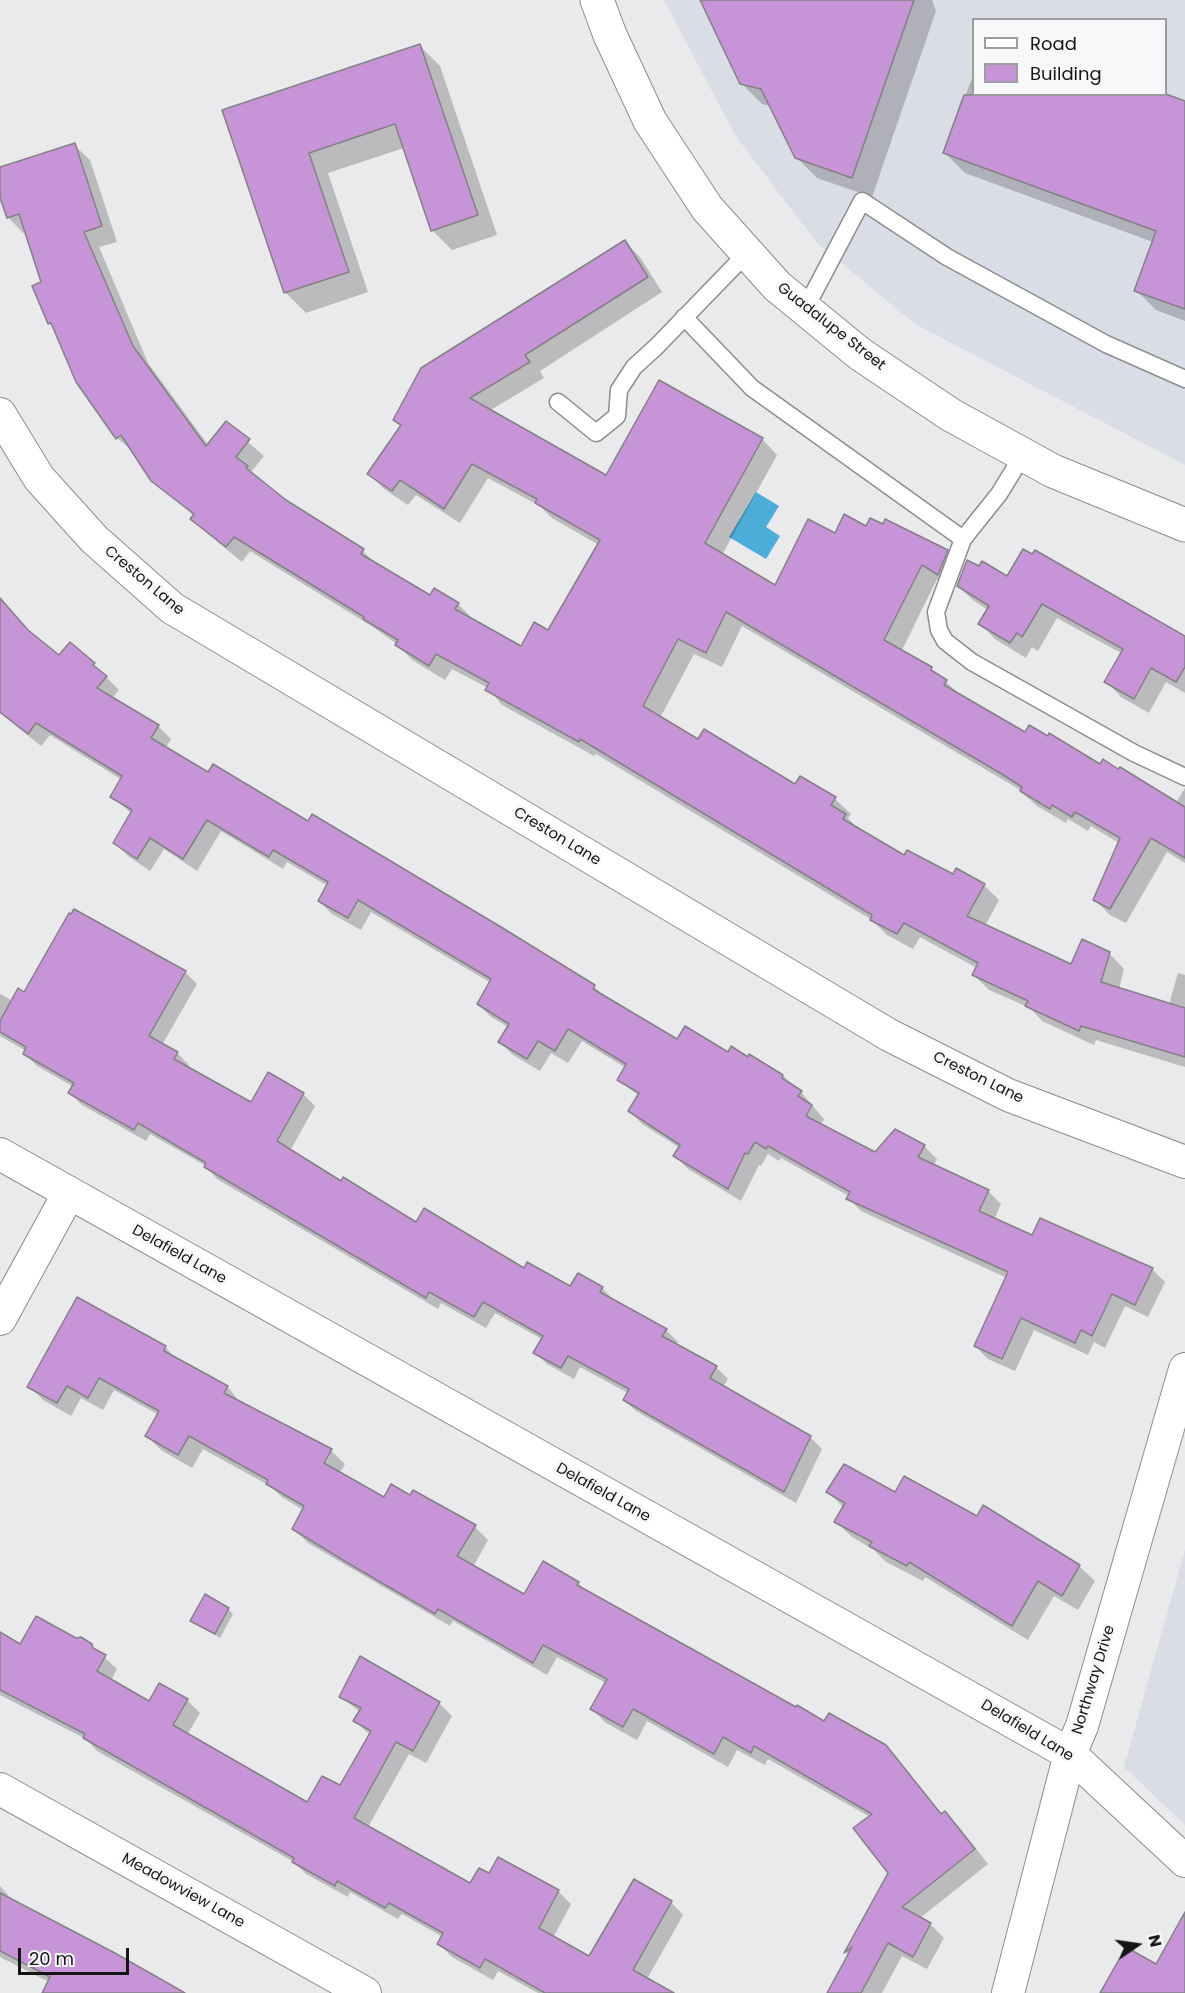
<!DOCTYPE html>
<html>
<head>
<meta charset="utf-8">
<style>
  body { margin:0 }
  #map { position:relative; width:1185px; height:1993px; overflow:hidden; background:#eaeaed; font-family:Poppins,sans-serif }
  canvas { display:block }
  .legend { position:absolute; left:972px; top:18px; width:195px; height:78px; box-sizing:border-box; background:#f7f8fa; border:2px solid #9d9d9f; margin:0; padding:8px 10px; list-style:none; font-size:18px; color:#151516 }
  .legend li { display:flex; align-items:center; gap:12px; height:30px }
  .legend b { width:30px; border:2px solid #9d9d9f }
  .north { position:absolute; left:1107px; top:1915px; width:60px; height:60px; -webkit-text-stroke:4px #f7f8fa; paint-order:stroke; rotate:77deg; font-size:16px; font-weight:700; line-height:24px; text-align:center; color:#151516 }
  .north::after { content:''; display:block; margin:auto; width:21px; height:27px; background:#151516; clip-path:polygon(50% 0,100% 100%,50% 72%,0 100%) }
  .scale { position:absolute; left:18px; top:1948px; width:111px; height:27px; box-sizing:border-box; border:3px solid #151516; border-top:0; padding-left:8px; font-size:18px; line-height:21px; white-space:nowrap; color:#151516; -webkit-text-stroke:4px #f7f8fa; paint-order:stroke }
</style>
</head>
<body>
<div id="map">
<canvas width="1185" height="1993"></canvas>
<ul class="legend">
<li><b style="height:8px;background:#fff"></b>Road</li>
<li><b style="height:16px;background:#c794d8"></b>Building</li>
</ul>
<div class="north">N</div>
<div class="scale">20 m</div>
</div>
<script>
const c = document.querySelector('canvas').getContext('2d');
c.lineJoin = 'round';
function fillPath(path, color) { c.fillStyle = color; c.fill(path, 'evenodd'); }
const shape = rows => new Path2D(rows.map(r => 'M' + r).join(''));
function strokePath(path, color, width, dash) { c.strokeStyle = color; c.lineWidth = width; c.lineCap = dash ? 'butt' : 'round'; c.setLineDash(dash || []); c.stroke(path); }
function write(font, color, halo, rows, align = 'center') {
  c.font = font + ' Poppins,sans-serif'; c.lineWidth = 6; c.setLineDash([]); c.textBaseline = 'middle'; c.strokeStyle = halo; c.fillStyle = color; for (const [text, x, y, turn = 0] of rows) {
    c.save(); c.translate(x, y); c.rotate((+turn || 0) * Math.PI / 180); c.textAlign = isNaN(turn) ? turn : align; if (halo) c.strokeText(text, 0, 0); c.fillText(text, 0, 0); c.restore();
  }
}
const built = shape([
  [664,0,1185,0,1185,465,915,324,816,242,735,135],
  [974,20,1166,20,1166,94,974,94],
  [1185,1549,1185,1825,1124,1767]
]);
const water = shape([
  [756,492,779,506,766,527,780,536,766,559,729,537]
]);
const shadow = shape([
  [702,0,932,0,936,11,872,197,817,178,796,157,771,106,762,104,741,83],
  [420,46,440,66,497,235,452,250,432,230,404,148,328,173,368,292,306,313,286,293,224,111],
  [974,73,974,94,1162,94,1185,103,1185,321,1156,310,1136,290,1153,242,965,173,944,152],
  [74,145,90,160,117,242,99,247,148,363,209,446,226,423,264,456,251,472,285,502,363,551,377,565,430,597,458,604,473,619,521,648,549,632,599,545,552,518,540,506,488,478,460,523,416,495,408,505,384,489,369,474,401,427,395,420,625,242,640,257,662,292,540,371,544,378,489,411,607,477,762,439,777,455,722,555,776,587,836,535,867,528,947,552,962,567,954,589,937,579,901,652,931,669,962,696,1025,734,1101,766,1176,803,1185,788,1185,863,1167,852,1126,923,1110,915,1095,900,1119,843,1091,826,1088,831,1068,819,1066,823,1037,806,1017,788,742,626,722,667,694,654,660,718,699,741,796,786,801,778,835,799,851,814,848,818,860,831,905,857,984,885,999,900,985,926,1072,966,1109,953,1124,969,1119,989,1169,1004,1178,973,1185,975,1185,1067,1096,1040,1094,1045,1042,1021,1030,1008,989,990,974,975,977,968,920,937,913,949,887,935,872,920,596,754,594,756,502,705,488,688,452,669,445,680,412,660,397,644,373,627,250,551,242,562,208,534,192,519,194,516,153,480,134,452,117,438,56,330,49,323,43,283,26,232,23,233,8,217,0,193,0,168],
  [1008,578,1185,638,1185,693,1166,682,1149,713,1121,697,1106,681,1121,653,1057,618,1038,651,1032,647,1026,658,995,639,980,623,988,610,974,601,958,586],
  [0,599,32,635,59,657,106,677,119,690,112,698,158,726,171,739,165,749,208,774,308,823,313,816,400,866,408,874,594,986,607,999,678,1041,748,1059,750,1056,783,1076,801,1092,824,1119,821,1125,876,1154,924,1146,937,1159,933,1166,988,1191,1001,1204,994,1220,1032,1237,1152,1269,1165,1282,1148,1317,1125,1306,1105,1348,1094,1342,1088,1355,1034,1330,1015,1371,988,1359,975,1346,1007,1278,861,1211,848,1198,849,1196,781,1158,779,1161,768,1154,761,1166,759,1165,741,1201,688,1169,675,1156,680,1148,642,1124,629,1110,639,1096,619,1080,626,1068,582,1041,568,1063,551,1053,540,1071,513,1055,500,1042,508,1027,491,1017,478,1004,491,983,371,912,361,930,332,914,319,901,328,886,287,862,283,869,221,831,197,871,164,849,150,871,128,856,115,843,132,814,112,796,122,780,50,735,41,746,0,713],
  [185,972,197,984,162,1045,177,1053,189,1065,188,1068,252,1104,268,1074,303,1094,315,1106,290,1151,417,1224,571,1288,602,1288,614,1300,666,1330,678,1342,676,1345,716,1367,728,1379,723,1387,810,1437,822,1449,796,1503,636,1411,624,1400,628,1393,580,1367,574,1379,547,1364,535,1353,542,1339,495,1313,486,1328,441,1303,438,1309,217,1179,206,1166,150,1134,146,1141,82,1105,70,1093,74,1087,37,1066,25,1054,26,1051,0,1036,0,994,13,1001,25,994],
  [165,1347,178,1360,228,1387,240,1403,331,1451,345,1464,339,1474,384,1499,475,1527,488,1540,473,1567,525,1596,578,1583,589,1594,825,1723,885,1746,943,1815,945,1813,959,1827,988,1864,920,1918,930,1924,944,1938,927,1969,902,1956,882,1993,829,1993,849,1956,846,1953,890,1873,870,1817,768,1759,765,1765,737,1750,728,1767,647,1721,637,1740,606,1723,592,1709,606,1683,557,1657,547,1675,453,1621,450,1626,308,1543,294,1529,303,1510,282,1497,270,1486,203,1449,192,1468,161,1450,147,1436,159,1415,114,1390,103,1410,81,1398,71,1416,43,1400,29,1386],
  [828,1492,895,1494,977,1518,1079,1566,1095,1581,1078,1610,1054,1596,1028,1640,925,1577,923,1581,886,1562,874,1550,852,1537,836,1522,844,1508],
  [228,1609,233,1614,220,1638,192,1621],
  [0,1634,21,1646,76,1640,91,1645,117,1669,111,1681,150,1703,187,1700,200,1713,187,1735,308,1804,341,1787,370,1735,355,1721,360,1712,341,1697,360,1658,439,1703,452,1716,426,1763,409,1754,368,1827,471,1885,490,1875,558,1891,571,1904,553,1938,589,1958,671,1902,683,1915,647,1979,671,1993,538,1993,498,1971,493,1980,452,1957,439,1944,443,1937,402,1914,398,1919,350,1892,348,1897,306,1874,294,1862,97,1751,86,1739,0,1695],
  [0,1886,16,1904,180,1993,43,1993,49,1982,0,1957]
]);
const building = shape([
  [700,0,914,0,852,178,795,158,761,89,740,84,700,0],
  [420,44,478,215,431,231,395,124,309,153,349,272,284,293,222,110,420,44],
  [1166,94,1185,101,1185,309,1134,291,1156,231,943,153,964,95,1166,94],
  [75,143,102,226,84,232,133,346,206,446,226,421,250,439,236,457,248,466,246,468,286,500,364,549,361,554,430,595,434,588,459,603,455,609,521,646,534,622,548,630,600,540,535,503,537,499,472,464,444,509,400,480,392,491,367,474,401,425,393,420,421,368,625,240,648,277,525,355,530,362,470,398,606,475,659,380,763,438,705,543,775,585,808,519,835,533,844,514,866,526,870,518,883,524,885,519,948,550,938,575,922,565,884,640,932,667,931,670,947,680,944,685,1025,732,1029,725,1048,736,1049,733,1100,764,1103,759,1118,769,1120,767,1185,807,1185,858,1151,838,1110,909,1093,900,1120,838,1075,812,1072,817,1052,805,1050,809,1020,791,1022,787,1000,773,726,612,706,653,678,639,643,706,698,739,704,729,795,784,800,776,836,797,831,805,846,814,843,819,904,855,907,850,953,874,956,868,985,884,967,916,1071,964,1082,939,1110,952,1101,982,1185,1008,1185,1057,1081,1026,1079,1031,1025,1006,1028,1001,972,975,978,963,904,923,897,934,870,920,872,915,580,739,579,742,485,690,489,683,436,654,429,666,395,645,398,640,363,619,364,617,234,537,226,547,190,519,194,514,151,481,121,435,116,439,76,382,51,323,48,324,32,286,41,282,19,214,7,218,0,198,0,167,75,143],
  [1023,549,1032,554,1035,550,1185,636,1185,667,1176,682,1151,668,1134,699,1104,682,1123,649,1042,604,1022,637,1017,633,1010,643,978,624,989,606,957,586,967,560,979,566,982,561,1007,576,1023,549],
  [0,598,28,630,59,655,70,642,95,663,93,665,107,676,97,688,159,725,151,738,208,772,213,764,308,821,312,814,501,927,595,985,593,989,677,1039,685,1026,728,1052,731,1046,748,1057,749,1054,783,1075,782,1078,802,1091,798,1096,812,1105,806,1116,875,1152,895,1129,925,1145,918,1157,989,1190,979,1211,1032,1235,1040,1218,1153,1268,1135,1305,1112,1294,1092,1336,1081,1330,1075,1343,1021,1318,1002,1359,974,1346,1008,1272,846,1199,850,1192,768,1146,766,1149,755,1142,748,1154,745,1153,728,1189,673,1156,680,1145,628,1111,639,1093,617,1080,626,1064,568,1029,555,1051,538,1041,527,1059,498,1042,509,1024,477,1004,491,979,358,900,348,918,318,901,328,882,273,850,269,857,207,820,183,859,150,838,137,859,113,843,132,810,110,797,122,776,36,723,28,734,0,712,0,598],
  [74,909,186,971,149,1036,178,1052,174,1059,251,1102,268,1072,304,1093,277,1141,341,1181,343,1177,416,1222,424,1208,524,1268,527,1262,570,1286,578,1273,603,1287,600,1292,667,1329,662,1336,717,1366,710,1378,811,1436,784,1492,623,1400,629,1389,568,1356,561,1368,533,1353,543,1336,483,1302,474,1317,429,1292,426,1298,204,1167,206,1163,138,1123,134,1130,68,1093,74,1083,23,1054,26,1047,0,1032,0,1021,18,988,24,992,69,913,71,914,74,909],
  [77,1297,166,1346,164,1351,228,1386,224,1393,332,1449,324,1463,384,1497,391,1484,410,1495,413,1490,476,1525,457,1556,524,1594,543,1561,579,1582,577,1585,796,1707,797,1705,824,1721,829,1713,886,1745,941,1814,945,1811,975,1849,902,1907,931,1923,913,1957,888,1943,861,1993,827,1993,852,1947,844,1953,888,1873,853,1828,872,1814,754,1746,751,1753,723,1737,714,1754,633,1709,623,1727,590,1709,607,1679,543,1645,533,1663,438,1609,435,1614,346,1562,292,1529,304,1506,266,1484,268,1480,189,1436,178,1455,145,1436,159,1411,99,1378,88,1398,67,1386,57,1403,27,1387,77,1297],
  [844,1464,895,1492,904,1476,977,1516,983,1505,1080,1565,1062,1596,1038,1581,1012,1626,909,1562,907,1566,869,1546,872,1542,834,1522,845,1503,826,1492,844,1464],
  [205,1594,229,1608,215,1634,190,1621,205,1594],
  [36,1616,76,1638,81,1637,92,1644,93,1648,106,1655,97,1671,149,1701,159,1683,188,1699,173,1725,307,1802,322,1776,340,1785,371,1731,353,1721,361,1708,339,1697,360,1656,440,1702,413,1751,396,1742,354,1818,470,1883,479,1868,489,1873,498,1857,559,1890,539,1928,589,1956,634,1879,672,1901,633,1970,674,1993,545,1993,485,1959,480,1968,437,1944,443,1933,389,1903,385,1908,337,1881,335,1886,292,1862,294,1858,83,1738,85,1734,0,1690,0,1632,20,1644,36,1616],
  [0,1893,113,1952,185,1993,42,1993,50,1977,0,1951,0,1893],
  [1185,1912,1185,1993,1100,1993,1126,1947,1156,1964,1185,1912]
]);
const lane = shape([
  [805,309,862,201,947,257,1106,344,1185,379],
  [684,317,752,388,963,539,999,494,1023,455],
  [558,402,596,433,617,416,619,390,634,367,656,347,747,253],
  [963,539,936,612,939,630,945,641,972,662,1134,753,1185,777]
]);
const street = shape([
  [0,414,39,478,94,539,172,608,889,1035,1008,1095,1185,1162],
  [0,1154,1070,1754,1185,1861],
  [0,1319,69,1193],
  [0,1789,365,1993],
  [1008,1993,1070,1754,1082,1726,1185,1369]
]);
const secondary = shape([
  [597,0,610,35,650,121,707,208,777,286,860,354,951,415,1053,471,1185,525]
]);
const streetNames = [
  ["Guadalupe Street",831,327,38],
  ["Creston Lane",144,581,40],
  ["Creston Lane",557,837,31],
  ["Creston Lane",978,1078,26],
  ["Delafield Lane",179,1255,29],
  ["Delafield Lane",603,1493,29],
  ["Northway Drive",1094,1680,-73],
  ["Delafield Lane",1027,1731,31],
  ["Meadowview Lane",183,1891,29]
];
fillPath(built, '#dbdde6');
fillPath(water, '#4caed8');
fillPath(shadow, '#0003');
fillPath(building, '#c794d8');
strokePath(building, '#838183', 1.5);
strokePath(lane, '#8d8d8f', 19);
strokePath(street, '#8d8d8f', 34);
strokePath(secondary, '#8d8d8f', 35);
strokePath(lane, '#fff', 16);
strokePath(street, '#fff', 32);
strokePath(secondary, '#fff', 33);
write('15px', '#151516', '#f7f8fa', streetNames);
</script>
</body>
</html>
